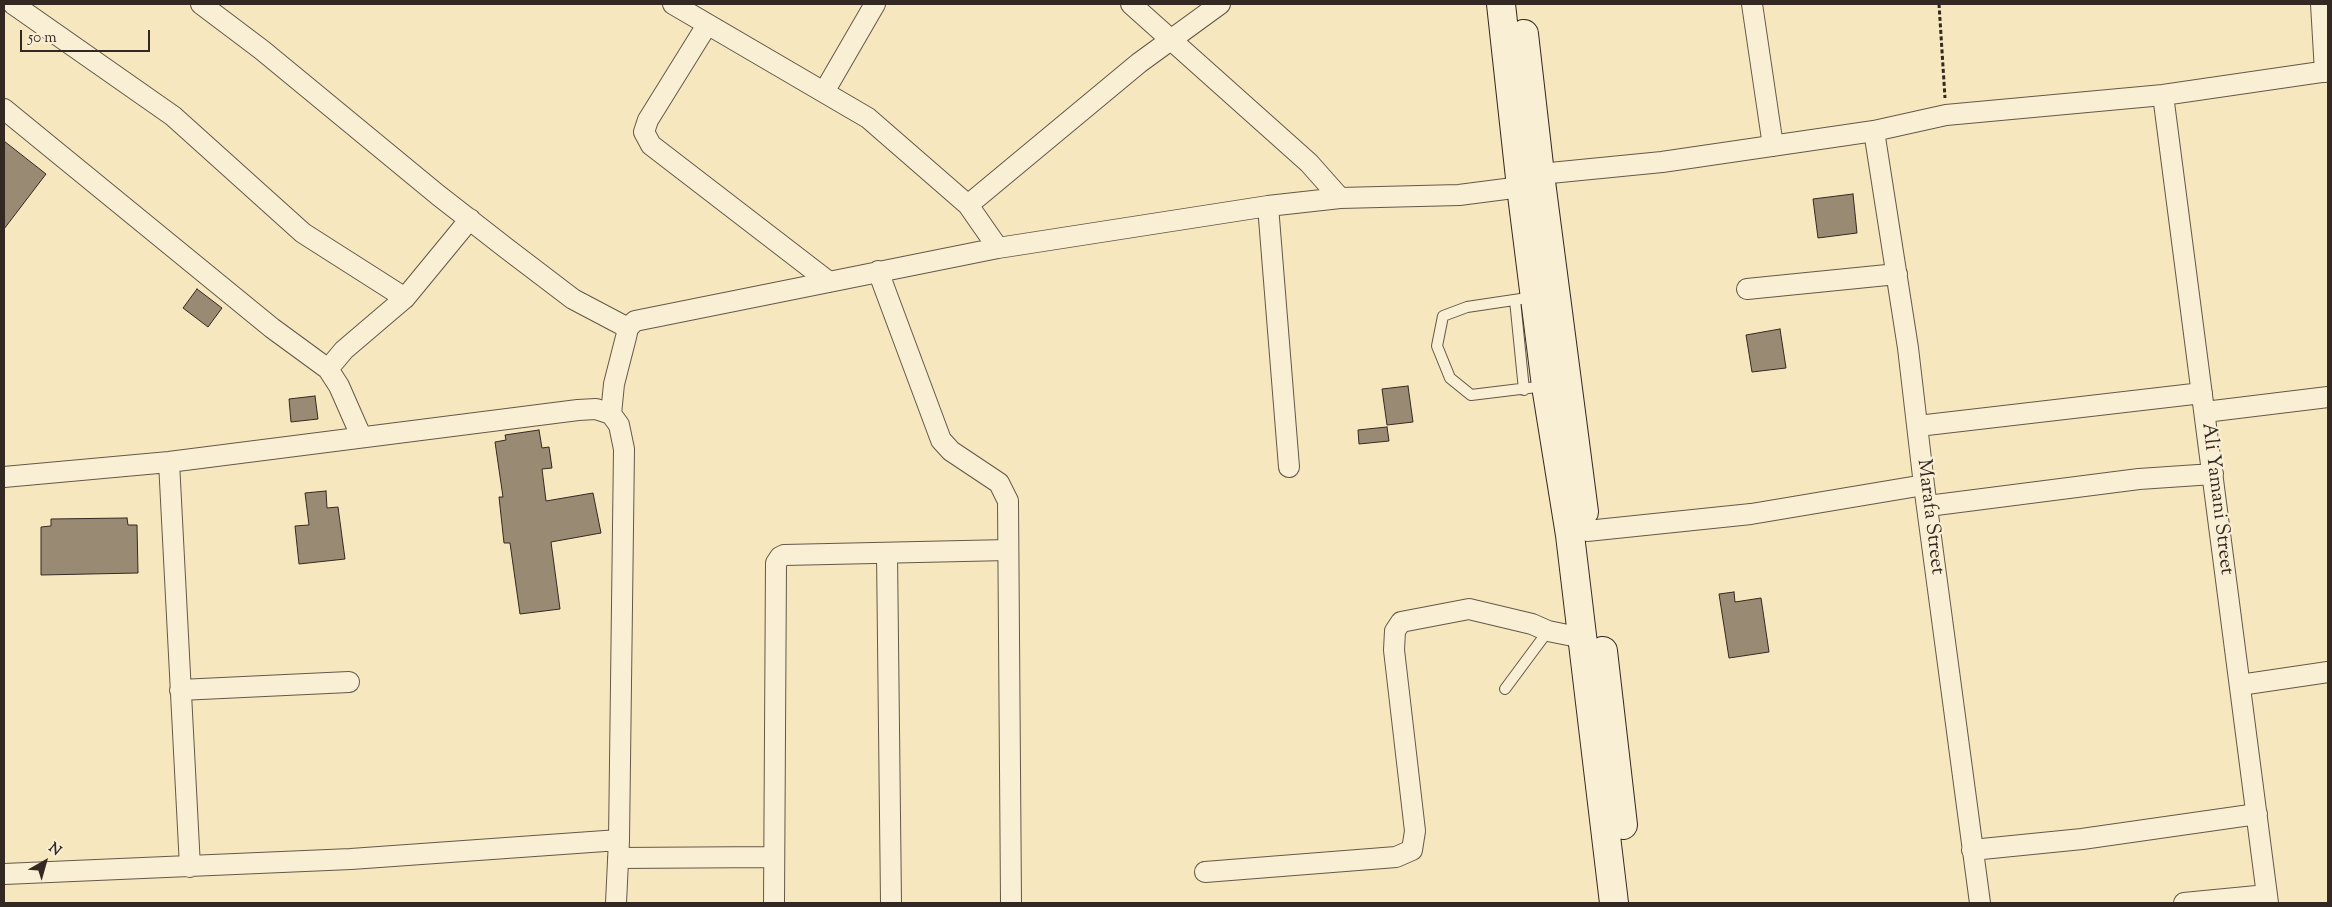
<!DOCTYPE html>
<html>
<head>
<meta charset="utf-8">
<style>
  body { margin:0 }
  #map { position:relative; width:2332px; height:907px; overflow:hidden; background:#f6e7be; font-family:"Sorts Mill Goudy",serif }
  canvas { display:block }
  .frame { position:absolute; inset:0; border:5px solid #342822; pointer-events:none }
  .north { position:absolute; left:20px; top:837px; width:50px; height:50px; -webkit-text-stroke:4px #f9efd5; paint-order:stroke; rotate:38deg; font-size:14px; font-weight:700; line-height:20px; text-align:center; color:#342822 }
  .north::after { content:''; display:block; margin:auto; width:18px; height:22px; background:#342822; clip-path:polygon(50% 0,100% 100%,50% 72%,0 100%) }
  .scale { position:absolute; left:20px; top:30px; width:130px; height:22px; box-sizing:border-box; border:2px solid #342822; border-top:0; padding-left:6px; font-size:15px; line-height:18px; white-space:nowrap; color:#342822; -webkit-text-stroke:4px #f9efd5; paint-order:stroke }
</style>
</head>
<body>
<div id="map">
<canvas width="2332" height="907"></canvas>
<div class="frame"></div>
<div class="north">N</div>
<div class="scale">50 m</div>
</div>
<script>
const c = document.querySelector('canvas').getContext('2d');
c.lineJoin = 'round';
function fillPath(path, color) { c.fillStyle = color; c.fill(path, 'evenodd'); }
const shape = rows => new Path2D(rows.map(r => 'M' + r).join(''));
function strokePath(path, color, width, dash) { c.strokeStyle = color; c.lineWidth = width; c.lineCap = dash ? 'butt' : 'round'; c.setLineDash(dash || []); c.stroke(path); }
function write(font, color, halo, rows, align = 'center') {
  c.font = font + ' "Sorts Mill Goudy",serif'; c.lineWidth = 4.5; c.setLineDash([]); c.textBaseline = 'middle'; c.strokeStyle = halo; c.fillStyle = color; for (const [text, x, y, turn = 0] of rows) {
    c.save(); c.translate(x, y); c.rotate((+turn || 0) * Math.PI / 180); c.textAlign = isNaN(turn) ? turn : align; if (halo) c.strokeText(text, 0, 0); c.fillText(text, 0, 0); c.restore();
  }
}
const building = shape([
  [4,141,46,174,4,229,4,141],
  [1853,194,1857,233,1818,238,1813,199,1853,194],
  [197,289,222,308,208,327,183,308,197,289],
  [1780,329,1786,368,1752,372,1746,335,1780,329],
  [1408,386,1413,422,1387,425,1382,389,1408,386],
  [315,396,318,419,291,422,289,399,315,396],
  [1387,427,1389,441,1359,444,1358,430,1387,427],
  [539,430,542,448,549,447,552,468,542,469,546,501,593,493,601,533,551,542,560,609,520,614,510,543,504,543,499,497,503,497,495,442,506,440,505,435,539,430],
  [326,491,327,508,338,507,345,559,299,564,295,526,309,525,305,493,326,491],
  [127,518,128,525,137,525,138,573,41,575,41,527,51,526,51,519,127,518],
  [1734,592,1735,602,1761,598,1769,652,1729,658,1719,594,1734,592]
]);
const path = shape([
  [1939,4,1945,98]
]);
const service = shape([
  [1534,297,1467,307,1443,316,1437,346,1450,378,1471,395,1545,386],
  [1515,300,1524,390],
  [1505,689,1548,631]
]);
const minor = shape([
  [13,4,173,116,303,233,405,298],
  [201,4,262,50,438,195,506,248,573,299,628,328],
  [673,4,868,118,968,205,998,248],
  [1131,4,1309,163,1340,198],
  [1752,4,1773,146],
  [2321,4,2325,72],
  [707,25,648,120,644,132,651,145,829,282],
  [824,92,875,4],
  [2163,95,2268,903],
  [4,109,272,328,328,369,339,386,361,436],
  [1874,131,1908,348,1924,485,1980,903],
  [1540,174,1662,162,1874,131,1946,115,2163,95,2328,71],
  [968,205,1139,63,1220,4],
  [1268,206,1289,467],
  [878,271,941,440,951,451,999,483,1008,501,1011,903],
  [1747,289,1897,274],
  [328,369,344,350,405,298,470,219],
  [2205,412,2328,397],
  [611,414,614,384,626,337,628,328,635,321,998,248,1268,206,1340,198,1459,195,1521,187],
  [1918,426,2202,393],
  [169,462,190,867],
  [4,477,169,462,578,410,596,409,611,414,619,425,624,449,619,840,616,903],
  [1928,506,2139,479,2213,474],
  [1587,531,1751,514,1924,485],
  [887,553,891,903],
  [2240,685,2328,672],
  [180,690,349,682],
  [1972,850,2082,839,2257,814],
  [618,858,773,857],
  [1205,872,1396,857,1412,850,1415,831,1394,650,1395,631,1401,622,1469,609,1532,624,1548,631,1583,638],
  [4,874,351,859,619,840],
  [774,903,776,563,780,557,784,555,1008,550],
  [2184,903,2267,895]
]);
const secondary = shape([
  [1501,4,1521,187,1546,386,1570,535,1614,903],
  [1524,34,1540,174,1584,512],
  [1603,651,1623,825]
]);
const streetNames = [
  ["Ali Yamani Street",2216,499,83],
  ["Marafa Street",1929,517,83]
];
fillPath(building, '#998b73');
strokePath(building, '#342822', 1);
strokePath(service, '#645849', 12);
strokePath(minor, '#645849', 22);
strokePath(secondary, '#342822', 30);
strokePath(path, '#342822', 3, [4, 2.5]);
strokePath(service, '#f9efd5', 10);
strokePath(minor, '#f9efd5', 20);
strokePath(secondary, '#f9efd5', 28);
write('20px', '#342822', '#f9efd5', streetNames);
</script>
</body>
</html>
